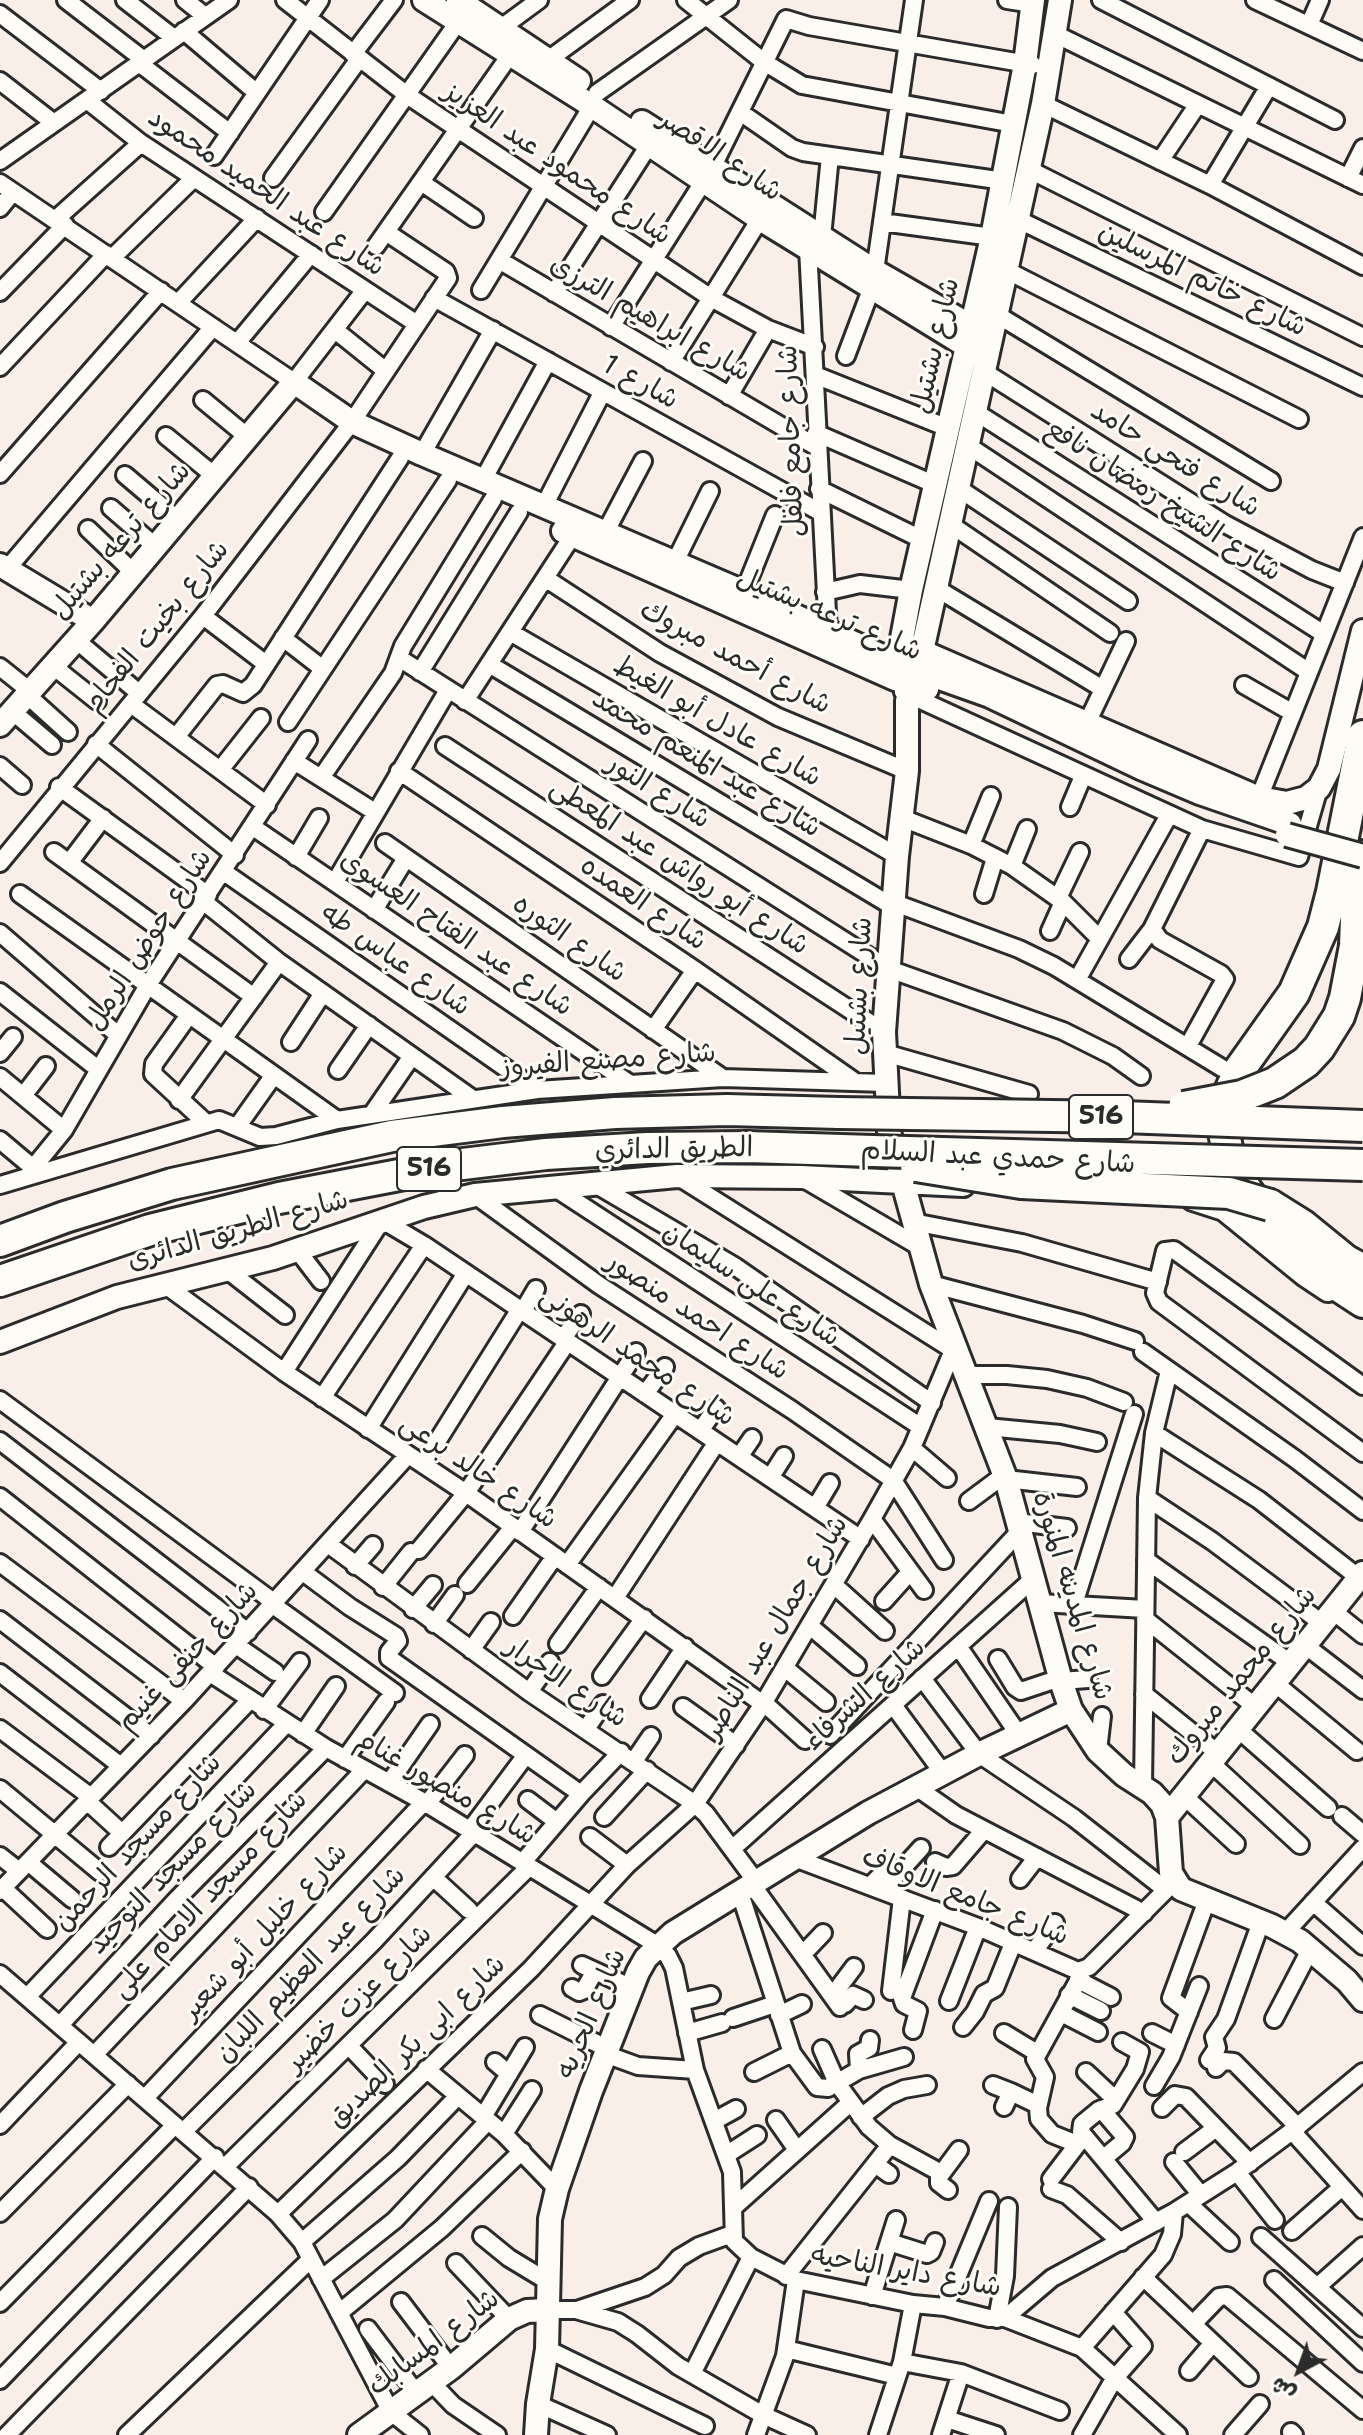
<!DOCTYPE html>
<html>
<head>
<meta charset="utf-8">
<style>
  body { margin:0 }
  #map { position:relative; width:1363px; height:2435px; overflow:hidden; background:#faeee9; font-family:"Shantell Sans","Playpen Sans Arabic",sans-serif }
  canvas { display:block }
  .north { position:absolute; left:1259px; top:2331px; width:80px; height:80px; -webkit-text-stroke:6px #fdfcf7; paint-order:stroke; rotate:221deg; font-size:22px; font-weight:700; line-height:32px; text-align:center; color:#2b2b2b }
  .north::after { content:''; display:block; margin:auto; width:28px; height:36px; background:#2b2b2b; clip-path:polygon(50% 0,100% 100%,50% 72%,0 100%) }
</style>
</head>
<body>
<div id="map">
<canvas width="1363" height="2435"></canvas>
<div class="north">ش</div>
</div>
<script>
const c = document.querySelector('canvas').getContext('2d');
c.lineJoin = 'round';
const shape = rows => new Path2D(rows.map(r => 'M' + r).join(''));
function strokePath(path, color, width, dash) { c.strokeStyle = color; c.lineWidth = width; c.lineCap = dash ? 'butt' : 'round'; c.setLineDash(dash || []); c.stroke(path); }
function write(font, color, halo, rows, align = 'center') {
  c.font = font + ' "Shantell Sans","Playpen Sans Arabic",sans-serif'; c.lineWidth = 6; c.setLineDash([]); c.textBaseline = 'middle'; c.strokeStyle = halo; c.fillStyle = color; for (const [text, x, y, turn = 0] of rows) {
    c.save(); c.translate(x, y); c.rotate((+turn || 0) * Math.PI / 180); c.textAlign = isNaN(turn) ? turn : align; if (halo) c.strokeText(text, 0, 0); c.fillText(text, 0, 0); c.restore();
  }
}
const street = shape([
  [66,0,144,60],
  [125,0,174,38],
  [185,0,205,16],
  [285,0,407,95,711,298,768,329,815,347],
  [686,0,764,62,802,85,1013,124],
  [1007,0,1033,4],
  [1101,0,1335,120],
  [1255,0,1363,51],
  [0,14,101,91],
  [1309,25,1320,0],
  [501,28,539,0],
  [184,31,257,93],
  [1055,34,1363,185],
  [353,54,394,0],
  [548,60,630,0],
  [139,63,230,133],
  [0,81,54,123],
  [597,93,729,0],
  [88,101,141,143,417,324],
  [1043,104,1210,185,1363,266],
  [740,112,792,148,803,152,1004,181],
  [214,156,320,0],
  [0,161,229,0],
  [1160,161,1198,104],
  [1028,169,1363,337],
  [273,178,359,59],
  [1348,178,1363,148],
  [421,182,474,218],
  [0,183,294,382,365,290],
  [1210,185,1269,86],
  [0,208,13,192],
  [324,212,458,22],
  [56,219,141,143],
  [1017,219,1363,387],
  [882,222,992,237],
  [822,237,830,156],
  [376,246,510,55],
  [808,248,828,632],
  [112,258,194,178],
  [499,260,817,447],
  [1006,270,1299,419],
  [875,271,914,0],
  [481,290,592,106],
  [0,292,65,225],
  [554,293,649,145],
  [434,298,820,512],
  [178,303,257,218],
  [996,314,1271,481],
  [611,327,712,168,786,19,809,26,1033,65],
  [335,330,386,371],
  [237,343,311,254],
  [846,356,872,287],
  [671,362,760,219],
  [0,367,106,254],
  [983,371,1225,524,1312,570,1345,583],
  [815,375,948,428],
  [729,396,768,329],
  [203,400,249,438],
  [974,411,1324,634],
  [816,433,936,485],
  [166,436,216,477],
  [967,445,1309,672],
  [422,454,493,330],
  [0,474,161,291],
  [125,475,178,520],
  [483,480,548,361],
  [958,488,1128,601],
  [819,489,923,540],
  [544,506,602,393],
  [111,508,156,547],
  [950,524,1110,633],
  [88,529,134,573],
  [605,533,643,461],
  [675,562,710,491],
  [7,569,213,327],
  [545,578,660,653,778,717,907,771],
  [936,588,1103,689],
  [744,592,775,515],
  [825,592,860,584,911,590],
  [203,616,266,664],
  [510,632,897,856],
  [283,638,323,669],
  [76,640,139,693],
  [399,658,889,969,1063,1031,1113,1056,1141,1076],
  [489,664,895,908],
  [53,666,97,701],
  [0,667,30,691],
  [420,672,519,512],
  [1244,685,1293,713],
  [903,692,1202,829,1299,857,1319,788],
  [27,695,68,732],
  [465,701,573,535],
  [131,704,267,805],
  [12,711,52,745],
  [288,722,448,480],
  [1087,723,1126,641],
  [176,737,217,685,223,684,243,693,253,685,400,458],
  [96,744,235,855],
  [445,746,884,1032],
  [294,761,375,812],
  [0,766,22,785],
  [220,770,261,718],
  [399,771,695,970,854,1081],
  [321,778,393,673,403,646,493,499],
  [59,787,208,895],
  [1259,798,1363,537],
  [1070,807,1083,776],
  [902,818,971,845,1012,866,1063,902,1100,939],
  [253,827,629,1083],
  [385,843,723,1078],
  [971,845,991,796],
  [54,852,254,997],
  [296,857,319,818],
  [0,863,203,616,352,422,448,278,446,272,386,232],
  [69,863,103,818],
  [1012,866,1027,829],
  [224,872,537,1090],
  [335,882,448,690],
  [20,894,337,1120],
  [984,894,995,858],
  [1058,898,1080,852],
  [204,902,279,962,473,1099],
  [895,903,1019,949,1054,966,1222,1068],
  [374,910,406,858],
  [1050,931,1063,902],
  [0,933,118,1035],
  [1129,959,1152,929],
  [1077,980,1169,815],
  [0,992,98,1069],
  [189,1015,154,1064,153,1074,205,1122],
  [653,1030,695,970],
  [291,1042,323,993],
  [1188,1046,1225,979,1221,974,1160,940,1152,929,1202,829],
  [0,1053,13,1037],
  [885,1053,1029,1094],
  [338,1070,369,1025],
  [0,1077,64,1130],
  [23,1096,46,1066],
  [179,1100,279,962],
  [372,1114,412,1056],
  [237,1127,274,1075],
  [0,1140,38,1172],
  [33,1168,64,1130,148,985,308,740],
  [677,1176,953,1350],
  [804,1179,920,1247],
  [595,1184,736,1267,932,1403],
  [0,1185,219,1120,260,1137,276,1136,337,1120,537,1090,723,1078,885,1083],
  [552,1186,921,1427],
  [475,1195,599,1285,792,1410,893,1480,944,1560],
  [913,1222,1022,1243,1158,1282],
  [298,1251,321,1281],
  [226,1269,285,1315],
  [164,1284,284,1372,466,1493,763,1704],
  [931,1284,1083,1324,1135,1341],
  [523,1311,536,1289],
  [563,1338,581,1314],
  [1143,1352,1295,1459,1363,1511],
  [284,1372,382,1220,424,1245,861,1539],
  [968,1375,1007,1375,1047,1379,1087,1388,1124,1402],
  [1363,1386,1174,1250,1165,1251,1155,1293,1159,1302,1363,1453],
  [645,1394,665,1367],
  [322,1398,424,1245],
  [0,1400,275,1603],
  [987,1427,1060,1434,1097,1442],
  [368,1429,466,1273],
  [700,1431,716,1408],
  [1154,1433,1259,1500,1363,1581],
  [0,1441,248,1632],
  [912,1448,947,1478],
  [739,1457,752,1438],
  [423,1464,520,1309],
  [770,1478,784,1456],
  [1006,1479,1077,1487],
  [0,1497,216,1667],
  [1147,1498,1212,1541,1323,1624],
  [969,1501,1004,1475],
  [815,1508,830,1483],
  [872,1519,924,1590],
  [1017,1522,1067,1528],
  [520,1532,636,1352],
  [328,1544,529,1692,695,1804,706,1814,757,1883],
  [419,1550,466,1493,568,1341],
  [1146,1560,1292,1664],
  [0,1563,184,1701],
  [567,1565,675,1414],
  [355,1566,373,1545],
  [303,1572,350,1607,396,1636,398,1641,389,1652,389,1658,581,1794],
  [467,1584,513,1527],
  [834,1585,885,1631],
  [383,1587,411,1552],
  [615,1598,717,1442],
  [884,1601,910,1572],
  [1040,1603,1145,1609],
  [1074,1604,1134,1414],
  [273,1605,395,1693],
  [413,1609,433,1585],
  [1333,1611,1363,1635],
  [513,1616,555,1556],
  [1145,1619,1257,1708],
  [0,1620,151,1736],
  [434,1624,455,1595],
  [810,1626,857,1666],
  [558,1644,599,1587],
  [236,1645,275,1672],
  [958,1646,1019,1735],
  [1306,1646,1363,1690],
  [471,1650,491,1622],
  [998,1659,1015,1687,1021,1691,1060,1678],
  [785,1668,826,1702],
  [0,1673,121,1766],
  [210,1673,326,1748,424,1802,657,1945,668,1956,674,1968,695,2070,732,2172,734,2241,751,2257,796,2280,913,2304,945,2307,989,2318,1005,2318,1052,2278,1174,2212,1237,2172,1292,2131,1363,2072],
  [602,1676,644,1618],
  [922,1678,979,1754,1074,1818,1166,1890],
  [1061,1681,1088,1679],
  [1276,1684,1357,1751],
  [529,1692,550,1662],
  [1144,1694,1219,1754],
  [650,1699,685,1647],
  [763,1702,805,1740],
  [893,1705,943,1773],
  [683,1707,736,1745],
  [264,1710,300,1662],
  [0,1729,91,1797],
  [586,1729,603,1704],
  [1239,1730,1328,1808],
  [303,1734,336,1686],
  [830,1735,1020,1531],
  [1098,1751,1102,1716],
  [345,1759,386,1702],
  [634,1761,651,1736],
  [1211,1763,1300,1845],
  [389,1783,430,1724],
  [1143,1786,1147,1498,1154,1433,1169,1371],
  [916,1787,956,1815,1144,1913],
  [0,1789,100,1872],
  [1184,1796,1236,1844],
  [528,1800,557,1822],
  [87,1801,122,1833],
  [427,1804,465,1755],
  [1342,1816,1363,1834],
  [604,1817,647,1770],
  [470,1830,526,1755],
  [590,1837,627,1865],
  [109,1847,250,1700],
  [732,1849,1033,1579],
  [0,1856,19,1871],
  [797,1859,978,1927,1078,1971,1089,1967,1175,1881],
  [28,1862,72,1899],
  [935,1862,946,1867,953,1866,984,1830],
  [522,1863,581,1794,621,1752],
  [433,1877,469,1910],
  [1020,1879,1037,1857],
  [753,1886,840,2007],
  [870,1886,886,1870],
  [3,1888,47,1929],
  [0,1891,184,1701,408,1455],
  [882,1891,921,1848],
  [740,1893,792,2053,817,2087,828,2088,859,2070,904,2057],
  [1313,1902,1363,1946],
  [1285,1933,1363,1848],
  [1035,1950,1055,1923],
  [803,1954,823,1933],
  [582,1965,632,1988],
  [0,1974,278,2214,302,2242,391,2412,420,2435],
  [1078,1980,1111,1997],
  [572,1988,579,1992,584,1990,595,1971],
  [891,1991,902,1898],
  [833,1995,854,1967],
  [1069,1995,1101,2011],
  [27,1997,286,1724],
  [836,2001,845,2004,853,1995,864,2000],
  [949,2001,978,1927],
  [681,2002,711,1995],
  [1189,2012,1171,1998,1207,1900],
  [1061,2013,1098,2032],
  [540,2015,608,2049],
  [779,2015,802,2004],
  [733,2018,775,2004],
  [1274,2019,1310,1950],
  [60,2025,178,1898,326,1748],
  [963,2027,975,2012,984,1994,995,1988,1014,1941],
  [913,2030,918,2011,904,2004,902,1998,935,1910],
  [687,2033,722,2023],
  [1004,2033,1037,2053],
  [1152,2033,1176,2045],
  [1122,2042,1140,2052,1135,2069,1113,2105,1099,2110,1082,2124,1081,2132,1156,2222],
  [349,2046,385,2084],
  [822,2049,837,2083,869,2127,890,2145,941,2173],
  [605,2054,638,2066,695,2070],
  [94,2055,364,1770],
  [1209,2060,1217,2048,1214,2037,1226,2019,1261,1922],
  [495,2062,509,2074],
  [1216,2068,1223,2061,1234,2062,1298,2127],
  [426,2069,504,2134,557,2189],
  [859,2070,858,2054,869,2048,870,2040],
  [754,2072,792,2053],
  [1086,2072,1116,2100],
  [993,2085,1011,2092],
  [1154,2086,1171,2057,1199,1986],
  [145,2098,424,1802],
  [1004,2107,1011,2092,1038,2105],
  [1162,2108,1175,2095,1186,2097,1250,2163],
  [1101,2109,1125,2137,1122,2143,1104,2158],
  [483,2117,525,2047],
  [861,2117,888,2096,904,2089,927,2085],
  [776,2120,797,2150],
  [714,2121,736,2109],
  [0,2125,79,2042],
  [1292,2131,1363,2210],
  [183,2132,374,1941,474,1833],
  [504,2134,532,2090],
  [1077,2144,1052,2134,1039,2119,1038,2108,1045,2077,1035,2059,1084,1970],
  [1184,2152,1216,2128],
  [726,2155,757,2135],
  [1174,2162,1201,2195],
  [875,2164,889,2174],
  [225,2167,529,1867],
  [1237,2172,1275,2220],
  [1051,2179,1083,2137],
  [1051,2189,1067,2195,1121,2242],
  [948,2190,939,2183,939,2177,959,2150],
  [1188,2203,1230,2242],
  [734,2207,850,2103],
  [0,2213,128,2084],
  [278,2214,531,1969,627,1865,695,1804,763,1704,872,1519,912,1448,956,1343],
  [1292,2231,1342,2187],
  [482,2236,509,2258,547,2281],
  [1261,2237,1363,2328],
  [302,2242,398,2158,458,2096],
  [889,2242,927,2254,931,2252,935,2242],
  [456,2263,509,2319],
  [786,2276,890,2145],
  [1143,2277,1249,2377],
  [321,2279,395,2220,488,2121],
  [1274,2280,1363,2363],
  [1317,2287,1363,2246],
  [872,2296,896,2220],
  [401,2302,451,2368],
  [0,2303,175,2125],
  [945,2307,989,2201],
  [548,2310,576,2310,618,2322,637,2334,678,2366,763,2415,807,2435],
  [577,2310,645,2287,664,2275,679,2258,699,2246,732,2234],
  [339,2313,442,2228,522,2151],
  [1005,2318,1082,2348,1178,2435],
  [997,2319,1005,2276,1008,2207],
  [1193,2324,1219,2297,1227,2296,1363,2410],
  [368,2329,417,2394],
  [1082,2348,1163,2255,1172,2234,1174,2212],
  [547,2349,705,2426],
  [786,2349,897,2376],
  [902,2362,961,2373,1060,2411],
  [1189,2371,1213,2343],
  [692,2374,751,2257],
  [0,2380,215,2157],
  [432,2383,453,2405,497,2435],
  [538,2404,607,2435],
  [947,2419,996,2435],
  [1291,2432,1294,2435],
  [7,2435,249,2187],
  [127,2435,311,2259],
  [756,2435,785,2356,796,2280],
  [878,2435,902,2362,913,2304],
  [941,2435,961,2373],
  [1082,2435,1114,2379,1143,2346,1113,2312],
  [1233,2435,1260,2404]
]);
const secondary = shape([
  [424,0,592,106,760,219,976,352],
  [458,0,579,81],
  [1060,0,1043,104,922,651,914,685,907,701,907,771,897,856,884,1032,889,1132,931,1284,1006,1479,1061,1681,1071,1710,1098,1751,1124,1775,1152,1793,1162,1804,1167,1817,1171,1873,1181,1889,1272,1926,1300,1941,1347,1981,1363,2000],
  [642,122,875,271,983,333],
  [563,531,895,679,927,689],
  [0,565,93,621],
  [912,647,1259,798,1287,803,1306,798,1319,788,1329,769,1363,631],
  [895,676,911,590,992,237,1025,64,1033,0],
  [0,725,93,621,294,382,352,422,422,454,744,592,897,663,990,696,1141,768,1200,793,1290,824],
  [1193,1199,1224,1209,1304,1274,1328,1290],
  [0,1342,117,1297,273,1258,424,1207,475,1195,677,1176,801,1177,963,1185],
  [1167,1817,1363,1573],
  [359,2435,451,2368,509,2319,527,2311,548,2310],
  [536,2435,538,2404,547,2349,550,2219,557,2189,591,2091,638,1972,646,1958,673,1933,868,1813,979,1754,1071,1710]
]);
const highway = shape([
  [1363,736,1332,892,1323,927,1294,993,1240,1069,1231,1089,1226,1110,1224,1132,1228,1154,1236,1175,1264,1215,1334,1283,1363,1302],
  [1355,946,1357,892,1363,856],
  [1270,1205,1302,1225,1345,1260,1363,1270],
  [0,1241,65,1217,172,1184,392,1136,503,1122,615,1113,727,1110,839,1113],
  [0,1281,150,1230,279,1198,446,1166,546,1154,647,1148,748,1147,873,1151]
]);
const secondaryBridge = shape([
  [1287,835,1363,856]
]);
const highwayBridge = shape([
  [1184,1107,1242,1096,1275,1083,1306,1062,1319,1048,1339,1016,1345,998,1355,946],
  [839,1113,1123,1117,1363,1126],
  [873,1151,1363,1165],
  [916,1166,1021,1183,1229,1193,1270,1205]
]);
const shields = [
  [1101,1117,64],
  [429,1169,64]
];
const shieldNames = [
  ["516",1101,1117],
  ["516",429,1169]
];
const streetNames = [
  ["شارع الاقصر",720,156,34],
  ["شارع محمود عبد العزيز",557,164,34],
  ["شارع عبد الحميد محمود",266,193,34],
  ["شارع خاتم المرسلين",1202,280,26],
  ["شارع ابراهيم الترزى",650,319,30],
  ["شارع بشتيل",936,346,-77],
  ["شارع 1",640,383,29],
  ["شارع جامع فلفل",792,441,-92],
  ["شارع فتحي حامد",1175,460,32],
  ["شارع الشيخ رمضان نافع",1163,501,33],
  ["شارع ترعه بشتيل",121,541,-49],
  ["شارع ترعه بشتيل",829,615,23],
  ["شارع بخيت الفحام",157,627,-51],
  ["شارع أحمد مبروك",735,658,28],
  ["شارع عادل أبو الغيط",717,722,30],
  ["شارع عبد المنعم محمد",706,764,31],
  ["شارع النور",658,792,32],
  ["شارع أبو رواش عبد المعطى",679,867,33],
  ["شارع العمده",643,904,34],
  ["شارع عبد الفتاح العسوى",456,934,34],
  ["شارع الثوره",569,939,35],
  ["شارع حوض الرمل",149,940,-57],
  ["شارع عباس طه",395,960,35],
  ["شارع بشتيل",860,986,-87],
  ["شارع مصنع الفيروز",608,1061,-4],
  ["الطريق الدائري",674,1150,-1],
  ["شارع حمدي عبد السلام",998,1158,3],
  ["شارع الطريق الدائرى",238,1231,-16],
  ["شارع على سليمان",751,1285,33],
  ["شارع احمد منصور",697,1317,33],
  ["شارع محمد الرهونى",637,1357,34],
  ["شارع خالد برعى",478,1472,34],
  ["شارع المدينه المنورة",1072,1596,73],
  ["شارع جمال عبد الناصر",776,1628,-59],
  ["شارع حنفى غنيم",188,1657,-47],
  ["شارع محمد مبروك",1242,1676,-51],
  ["شارع الاحرار",566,1683,34],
  ["شارع الشرفاء",865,1695,-42],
  ["شارع منصور غنام",446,1788,30],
  ["شارع مسجد الرحمن",138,1843,-47],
  ["شارع مسجد التوحيد",173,1868,-46],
  ["شارع مسجد الامام على",210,1895,-47],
  ["شارع جامع الاوقاف",965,1897,22],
  ["شارع خليل أبو شعير",265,1932,-47],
  ["شارع عبد العظيم اللبان",311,1965,-46],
  ["شارع عزت خضير",359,1999,-45],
  ["شارع الحريه",592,2014,-67],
  ["شارع ابى بكر الصديق",417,2042,-44],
  ["شارع داير الناحيه",906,2272,10],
  ["شارع المسابك",434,2343,-37]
];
strokePath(street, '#2b2b2b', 22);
strokePath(secondary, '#2b2b2b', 28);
strokePath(highway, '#2b2b2b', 36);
strokePath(street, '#fdfcf7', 16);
strokePath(secondary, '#fdfcf7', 22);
strokePath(highway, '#fdfcf7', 30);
strokePath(secondaryBridge, '#2b2b2b', 28, []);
strokePath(highwayBridge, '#2b2b2b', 36, []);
strokePath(secondaryBridge, '#fdfcf7', 22);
strokePath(highwayBridge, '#fdfcf7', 30);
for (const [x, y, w] of shields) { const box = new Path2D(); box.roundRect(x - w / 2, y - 22, w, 44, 6); c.fillStyle = '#fdfcf7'; c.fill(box); strokePath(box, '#2b2b2b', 2); }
write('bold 26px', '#2b2b2b', null, shieldNames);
write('28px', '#2b2b2b', '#fdfcf7', streetNames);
</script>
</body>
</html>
